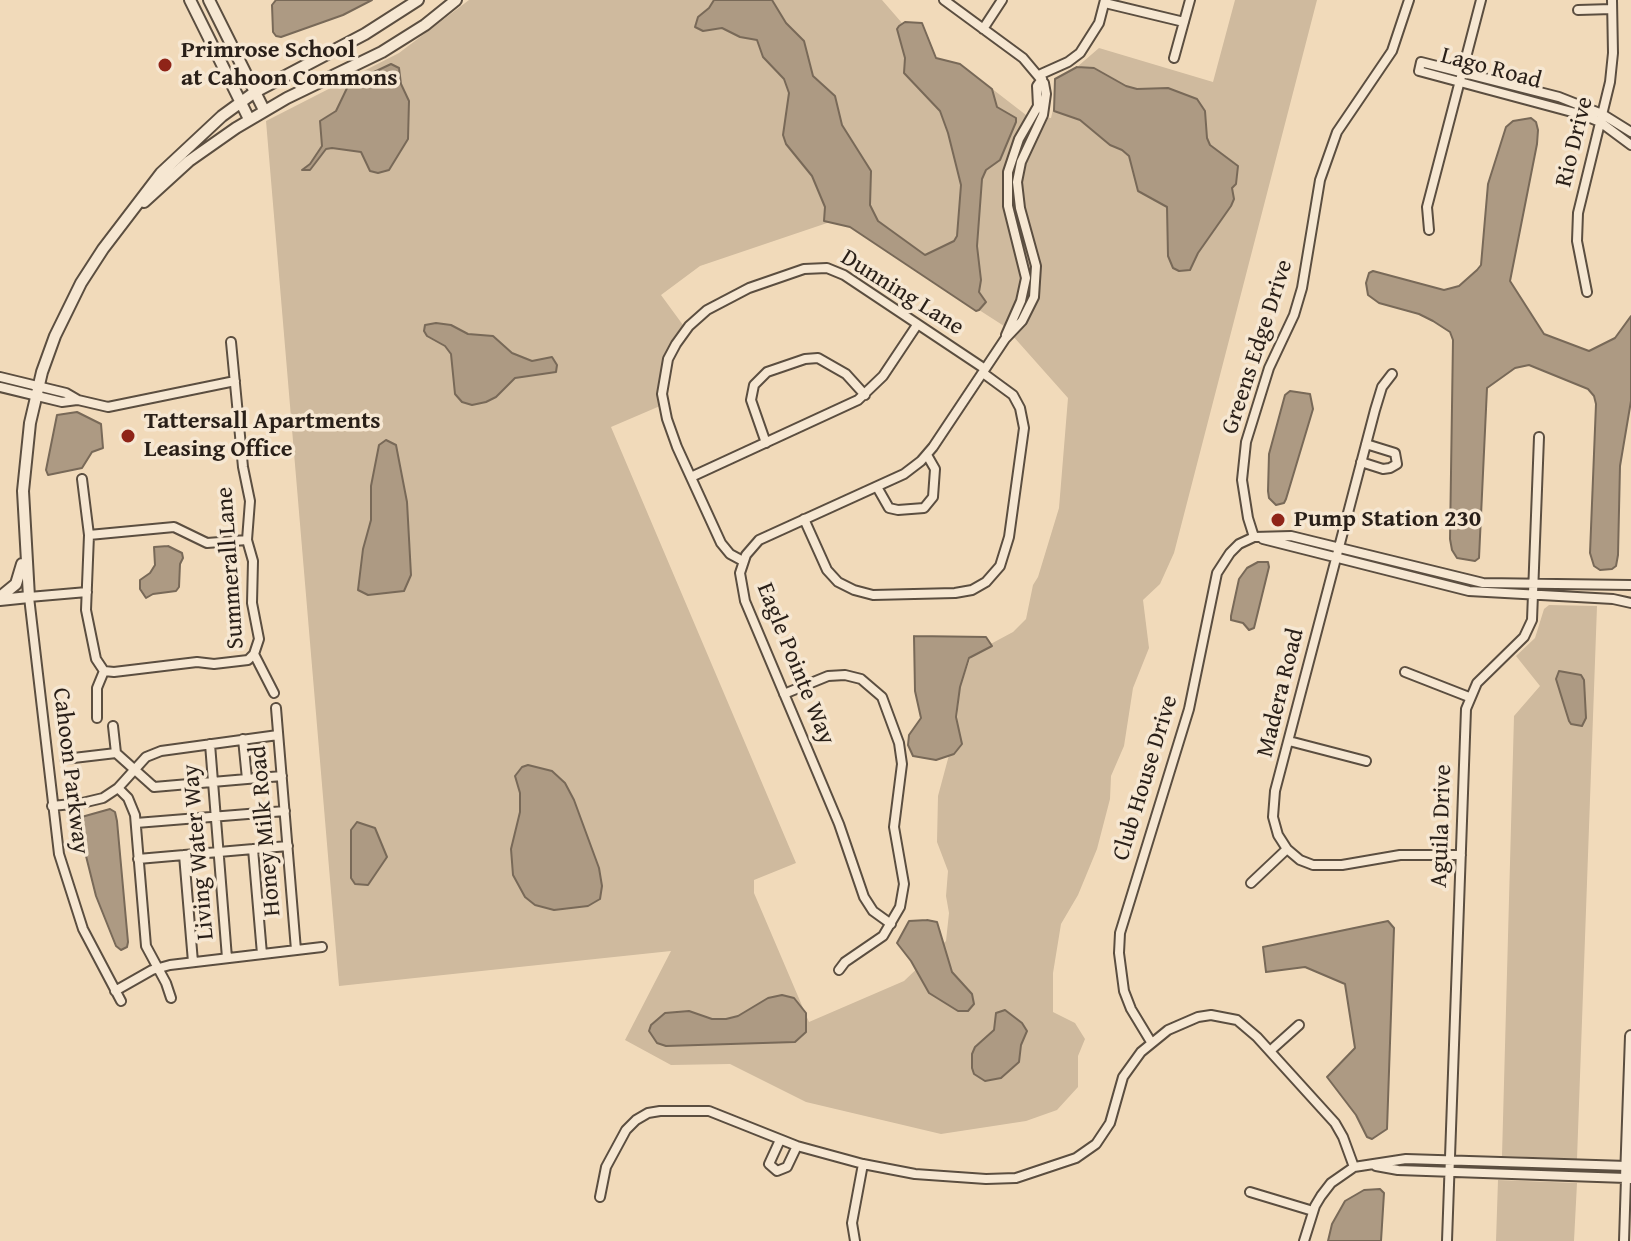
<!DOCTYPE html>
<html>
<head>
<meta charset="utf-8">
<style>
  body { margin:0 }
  canvas { display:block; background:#f1daba }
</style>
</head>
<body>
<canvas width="1631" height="1241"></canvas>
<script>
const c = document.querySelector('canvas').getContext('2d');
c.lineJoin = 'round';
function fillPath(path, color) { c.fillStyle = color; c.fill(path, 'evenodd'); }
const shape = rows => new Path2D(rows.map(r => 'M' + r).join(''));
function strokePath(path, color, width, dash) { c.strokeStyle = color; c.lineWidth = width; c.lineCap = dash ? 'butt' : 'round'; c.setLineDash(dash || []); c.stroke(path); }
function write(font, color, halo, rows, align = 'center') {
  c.font = font + ' "Gentium Book Plus",serif'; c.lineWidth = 7; c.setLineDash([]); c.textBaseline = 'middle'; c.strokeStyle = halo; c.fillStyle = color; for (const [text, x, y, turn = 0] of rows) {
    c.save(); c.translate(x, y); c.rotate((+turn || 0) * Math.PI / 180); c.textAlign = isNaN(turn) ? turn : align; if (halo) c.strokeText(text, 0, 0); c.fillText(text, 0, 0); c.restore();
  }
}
const green = shape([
  [469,0,882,0,902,23,922,23,936,58,960,64,1026,115,1051,118,1055,101,1055,79,1077,67,1099,48,1213,82,1235,0,1317,0,1174,553,1160,584,1143,600,1149,648,1133,688,1124,746,1111,776,1110,799,1097,849,1078,895,1061,924,1053,973,1053,1012,1075,1023,1085,1039,1078,1056,1078,1087,1057,1110,1026,1121,941,1134,806,1102,730,1064,671,1065,625,1040,671,951,339,986,266,121,399,53],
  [833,221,850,227,1004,326,1068,398,1059,508,1038,577,1033,585,1026,619,1013,632,972,654,960,687,954,754,949,755,938,796,937,842,948,871,946,896,949,913,946,941,904,981,809,1022,754,893,754,880,796,863,611,427,660,406,660,374,673,338,683,325,661,295,700,266],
  [1549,605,1597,606,1577,1159,1502,1156,1514,716,1540,686,1516,656,1535,638,1544,609],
  [1498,1180,1577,1183,1574,1241,1496,1241]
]);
const water = shape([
  [276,0,372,0,343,15,281,37,276,36,273,32,272,5,276,0],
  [714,0,772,0,786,23,804,41,813,76,835,96,842,125,871,171,870,205,878,221,925,255,954,241,957,236,961,185,948,133,940,111,904,73,905,58,897,29,899,26,905,22,922,23,936,58,960,64,992,89,997,107,1016,118,1016,122,1000,160,986,170,982,179,977,246,981,280,979,292,986,302,979,310,976,311,850,227,824,221,825,207,812,176,786,144,783,135,789,93,784,79,763,57,757,40,740,37,722,28,703,31,695,27,698,17,709,8,714,0],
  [391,64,399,68,401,84,409,101,408,139,389,170,378,173,370,171,361,152,332,148,326,149,310,170,302,170,310,164,322,146,320,121,336,111,348,86,353,82,391,64],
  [1077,67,1094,68,1126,86,1137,89,1168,88,1197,99,1205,111,1207,138,1210,145,1238,166,1236,184,1232,188,1234,199,1231,206,1198,253,1190,270,1179,271,1173,268,1168,256,1167,207,1138,191,1129,156,1122,150,1110,145,1080,120,1054,111,1055,79,1077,67],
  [1531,118,1536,122,1538,130,1537,144,1510,281,1544,334,1589,351,1615,338,1631,316,1631,401,1620,466,1618,555,1616,566,1612,569,1600,570,1594,566,1590,553,1596,404,1594,396,1588,389,1529,365,1515,368,1487,388,1479,558,1475,561,1457,558,1452,550,1450,539,1453,340,1450,332,1433,321,1419,314,1379,303,1368,295,1366,283,1369,273,1373,271,1444,290,1459,286,1477,270,1481,265,1488,184,1506,127,1513,121,1531,118],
  [436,323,451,325,468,334,493,336,512,353,532,361,552,357,557,365,556,372,515,378,496,397,486,402,472,405,462,402,455,394,451,354,445,346,427,336,424,331,425,325,436,323],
  [1290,391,1310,394,1313,409,1286,499,1284,503,1276,505,1269,498,1268,491,1269,454,1285,395,1290,391],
  [77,412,101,424,103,448,92,452,82,468,48,475,46,470,57,415,77,412],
  [386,440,396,445,407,502,411,575,404,591,368,595,358,590,363,549,371,520,371,486,379,445,386,440],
  [168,546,182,553,183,558,180,564,179,587,176,591,153,594,146,598,140,589,140,580,150,573,155,565,154,547,168,546],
  [1258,562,1268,562,1269,567,1254,628,1249,630,1243,623,1231,620,1231,616,1239,579,1247,568,1258,562],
  [914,636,986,637,992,646,969,658,960,687,956,717,962,744,954,754,936,760,913,756,908,745,909,735,921,718,915,691,914,636],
  [1559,671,1581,675,1584,680,1586,718,1582,726,1571,724,1569,721,1556,679,1559,671],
  [528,765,552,771,565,783,574,800,599,868,602,886,600,899,588,906,554,910,535,905,525,897,513,875,511,849,520,812,520,793,515,776,522,767,528,765],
  [110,809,115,812,117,821,128,942,127,947,121,950,116,946,96,896,77,820,78,818,110,809],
  [357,822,375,828,387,857,368,885,355,884,351,878,351,830,357,822],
  [927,920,937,922,952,972,972,994,974,1004,968,1011,958,1011,929,993,911,961,897,943,909,921,927,920],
  [1388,921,1394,928,1387,1129,1372,1139,1367,1137,1356,1115,1327,1077,1355,1048,1345,984,1305,967,1266,972,1263,947,1388,921],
  [782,995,794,998,806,1013,806,1032,795,1042,666,1046,657,1043,649,1031,651,1025,665,1013,689,1011,712,1019,726,1019,738,1016,768,998,782,995],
  [1005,1010,1022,1023,1027,1031,1021,1045,1019,1062,1001,1078,985,1081,974,1074,972,1068,972,1054,975,1047,994,1030,996,1013,1005,1010],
  [1380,1189,1384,1193,1381,1241,1328,1241,1332,1224,1345,1201,1364,1190,1380,1189]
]);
const minor = shape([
  [1105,3,1184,22],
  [1578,10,1612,9],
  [983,29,1002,0],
  [1174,58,1190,0],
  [1039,75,1068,62,1080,53,1099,23,1105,0],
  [1631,132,1602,114,1559,97,1421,62,1419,71,1583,115,1600,122,1631,145],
  [1429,230,1427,207,1481,0],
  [1587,292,1577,241,1578,213,1610,82,1613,53,1612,0],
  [1006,335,1021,301,1026,278,1008,206,1008,172,1019,139,1038,106,1037,86,1042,79],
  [231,342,243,467,250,501,247,540,253,561,252,603,259,639,254,654,274,693],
  [1392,374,1382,387,1375,410,1275,791,1273,817,1278,835,1287,849,1300,860,1313,865,1342,865,1400,855,1461,855],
  [0,377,66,393,78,400,108,407,235,381],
  [0,387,62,402,77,400],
  [766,443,751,400,754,385,767,372,805,359,818,358,846,374,865,395],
  [1361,462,1383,469,1390,468,1397,464,1395,453,1366,444],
  [691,477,858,400,883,376,917,325],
  [82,479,89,535,86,610,96,659,104,671,97,688,97,718],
  [877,487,889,508,898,510,924,508,933,497,935,469,927,455],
  [804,519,827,570,838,582,854,590,873,595,955,593,972,590,986,582,1000,566,1009,537,1024,428,1020,408,1013,395,983,373],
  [89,535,174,527,207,543,247,540],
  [1254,537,1248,518,1242,480,1246,442,1269,368,1294,315,1302,288,1320,180,1337,132,1392,51,1409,0],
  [1263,539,1469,591,1613,599,1631,603],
  [743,561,730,554,721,543,677,447,667,419,662,394,668,359,676,344,689,326,707,310,749,288,804,269,827,268,844,275,985,369],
  [87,592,29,597,59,854,83,929,121,1001],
  [104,671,114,672,197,662,214,664,248,660,254,654],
  [1405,672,1469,697],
  [784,694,828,676,845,675,861,679,882,697,899,743,902,764,894,827,904,884,900,907,883,936,845,962,839,970],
  [276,708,296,950],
  [113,726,116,753],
  [243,739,247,779],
  [1289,741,1366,761],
  [210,744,227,958],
  [65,759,116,753,154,787,282,776],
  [118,788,128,798,135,815,146,946,166,983,171,998],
  [52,806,82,803,103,798,118,788,146,757,161,751,278,735],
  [136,823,285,811],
  [253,849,262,954],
  [184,855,193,962],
  [138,859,288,846],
  [1251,883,1287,849],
  [891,924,873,911,864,897,839,824,745,601,740,573,746,555,759,540,904,474,921,461,933,447,1005,339,1022,321,1034,297,1036,266,1020,208,1017,182,1021,162,1043,115,1046,94,1044,83,1023,58,944,0],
  [115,991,152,970,170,965,322,947],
  [1151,1042,1131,1009,1124,991,1119,953,1120,933,1189,709,1217,573,1230,553,1239,544,1254,537,1291,536,1483,583,1631,585],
  [1270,1051,1299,1025],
  [780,1140,769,1164,777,1171,787,1167,797,1146],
  [1376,1166,1398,1170,1626,1178,1624,1241],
  [1250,1192,1313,1211],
  [600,1197,606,1167,626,1130,636,1120,648,1113,660,1111,709,1111,797,1146,863,1164,915,1174,986,1179,1016,1178,1076,1158,1096,1144,1110,1123,1123,1077,1141,1052,1168,1030,1198,1017,1211,1015,1237,1020,1257,1037,1335,1123,1343,1137,1354,1167],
  [855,1241,852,1223,863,1164],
  [1304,1241,1315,1206,1321,1196,1331,1183,1354,1167,1406,1159,1627,1166],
  [1447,1241,1466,709,1477,683,1524,637,1532,620,1539,437]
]);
const tertiary = shape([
  [190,0,249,119],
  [209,0,264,110],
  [144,202,189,161,236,128,287,98,382,52,425,25,456,0],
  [0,597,16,584,22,564],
  [0,600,29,597,23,491,30,423,42,372,55,336,81,283,103,249,161,173,222,116,255,92,365,34,418,0],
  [1631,1036,1626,1178,1631,1178]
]);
const markers = [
  [165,65,8,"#8f2418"],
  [128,436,8,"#8f2418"],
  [1278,520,8,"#8f2418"]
];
const poiNames = [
  ["Primrose School",181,51],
  ["at Cahoon Commons",181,79],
  ["Tattersall Apartments",144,422],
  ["Leasing Office",144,450],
  ["Pump Station 230",1294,520]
];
const streetNames = [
  ["Lago Road",1491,69,15],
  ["Rio Drive",1575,142,-76],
  ["Dunning Lane",902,293,32],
  ["Greens Edge Drive",1258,347,-72],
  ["Summerall Lane",231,568,-94],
  ["Eagle Pointe Way",795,664,68],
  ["Madera Road",1281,693,-76],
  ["Cahoon Parkway",70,771,83],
  ["Club House Drive",1146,778,-73],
  ["Aguila Drive",1442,826,-88],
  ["Honey Milk Road",266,831,-95],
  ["Living Water Way",199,852,-95]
];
fillPath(green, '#cfba9e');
fillPath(water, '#ad9a83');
strokePath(water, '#786958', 2);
strokePath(minor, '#5b4e40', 12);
strokePath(tertiary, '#5b4e40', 14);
strokePath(minor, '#f6e7d2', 8);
strokePath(tertiary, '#f6e7d2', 10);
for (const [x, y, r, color] of markers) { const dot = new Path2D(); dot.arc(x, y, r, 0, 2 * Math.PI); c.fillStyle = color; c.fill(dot); strokePath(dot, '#f6e7d2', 3); }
write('bold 24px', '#291f18', '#f6e7d2', poiNames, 'left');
write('24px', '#291f18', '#f6e7d2', streetNames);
</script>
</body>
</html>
